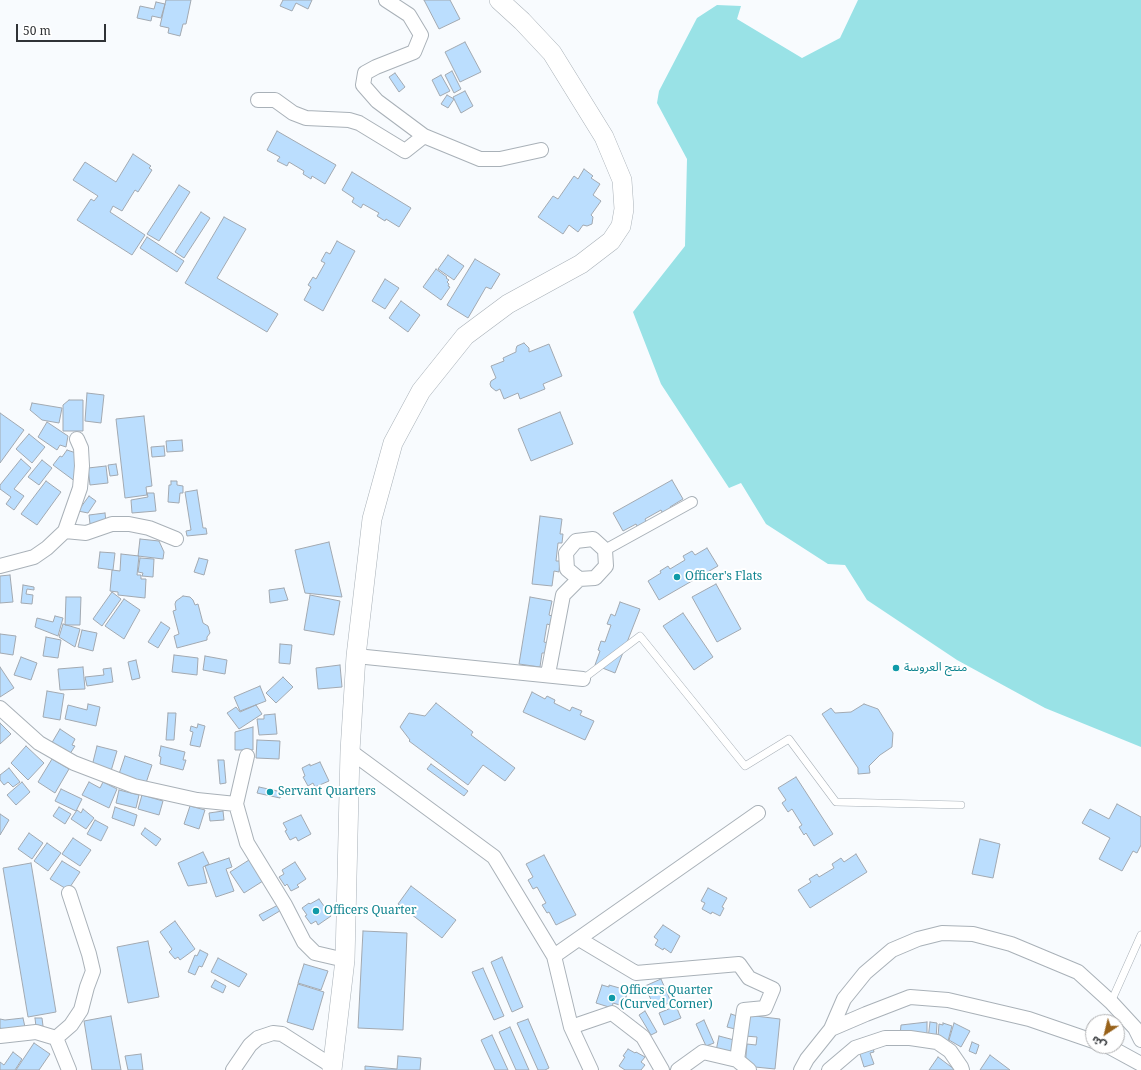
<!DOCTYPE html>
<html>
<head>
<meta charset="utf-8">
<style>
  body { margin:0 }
  #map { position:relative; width:1141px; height:1070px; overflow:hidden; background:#f8fbfe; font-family:"Noto Serif","Noto Sans Arabic",serif }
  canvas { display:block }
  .north { position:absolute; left:1085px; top:1014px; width:40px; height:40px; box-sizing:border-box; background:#fff; border:1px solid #acadaf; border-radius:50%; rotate:215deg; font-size:11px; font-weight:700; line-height:16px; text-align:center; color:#303336 }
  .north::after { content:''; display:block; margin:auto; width:14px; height:18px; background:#98621a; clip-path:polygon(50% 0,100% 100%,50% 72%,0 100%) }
  .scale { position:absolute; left:16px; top:24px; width:90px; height:18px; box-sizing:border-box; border:2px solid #303336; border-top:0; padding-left:5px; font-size:12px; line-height:14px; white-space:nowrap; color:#303336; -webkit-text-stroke:3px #fff; paint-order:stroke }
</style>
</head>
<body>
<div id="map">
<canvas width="1141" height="1070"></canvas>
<div class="north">ش</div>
<div class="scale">50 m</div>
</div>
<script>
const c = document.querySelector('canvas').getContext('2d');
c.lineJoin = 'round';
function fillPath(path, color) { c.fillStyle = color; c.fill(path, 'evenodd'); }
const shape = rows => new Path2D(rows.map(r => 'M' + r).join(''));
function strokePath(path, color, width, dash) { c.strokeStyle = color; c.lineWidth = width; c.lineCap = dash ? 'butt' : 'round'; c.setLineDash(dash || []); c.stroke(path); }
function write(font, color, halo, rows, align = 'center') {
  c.font = font + ' "Noto Serif","Noto Sans Arabic",serif'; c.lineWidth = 4; c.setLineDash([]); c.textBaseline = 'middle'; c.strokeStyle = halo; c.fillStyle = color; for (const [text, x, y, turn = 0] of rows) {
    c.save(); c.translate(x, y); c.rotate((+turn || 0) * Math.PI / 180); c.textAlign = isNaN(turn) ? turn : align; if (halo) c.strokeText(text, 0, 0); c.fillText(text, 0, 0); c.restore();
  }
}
const water = shape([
  [858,0,1141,0,1141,747,1045,708,957,660,867,600,845,565,828,564,766,524,741,483,729,488,661,384,633,312,685,246,687,159,657,103,659,91,697,18,717,5,741,6,737,19,802,58,840,38]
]);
const building = shape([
  [166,0,191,0,186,24,183,24,180,36,168,33,169,28,160,26,166,0],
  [283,0,312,0,308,9,296,3,292,11,280,6,283,0],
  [424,0,450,0,460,19,439,29,424,0],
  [156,2,165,4,161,18,152,16,151,21,137,18,140,6,154,9,156,2],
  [465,42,481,72,460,82,445,52,465,42],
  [452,71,461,89,454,93,445,75,452,71],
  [395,73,405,87,399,92,389,77,395,73],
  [441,75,450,91,440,96,432,80,441,75],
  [465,91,473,106,461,113,453,97,465,91],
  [447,95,454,99,448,108,441,104,447,95],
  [277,131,336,165,325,184,312,176,311,179,303,174,304,171,289,162,287,166,277,161,280,157,267,150,277,131],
  [133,154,151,166,149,168,152,170,138,192,135,190,122,211,113,206,110,212,145,235,132,255,77,220,91,199,94,201,98,196,73,180,85,162,116,182,133,154],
  [584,169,593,176,591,178,600,184,593,195,601,201,591,215,593,217,592,224,587,226,583,225,578,232,569,225,563,234,538,217,553,196,558,199,574,176,578,179,584,169],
  [352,172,411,208,399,227,386,219,385,221,377,216,379,213,363,204,361,208,352,202,354,198,342,190,352,172],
  [179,185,190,192,159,241,147,234,179,185],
  [201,212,210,218,184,258,175,252,201,212],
  [224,217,246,229,217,278,278,314,267,332,185,283,224,217],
  [147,237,184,261,177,272,140,248,147,237],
  [337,241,355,251,323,311,304,300,311,287,308,285,313,277,316,279,325,263,321,261,326,252,330,254,337,241],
  [448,255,464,266,454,280,438,269,448,255],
  [475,259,500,274,491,289,486,287,468,318,447,305,475,259],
  [436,269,447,277,446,278,449,280,447,282,449,284,448,286,450,287,441,300,423,287,436,269],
  [385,279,399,288,385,309,372,301,385,279],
  [401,301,420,315,408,332,389,318,401,301],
  [524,343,529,348,529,352,549,344,562,376,543,384,545,389,520,399,518,393,504,399,500,389,496,391,491,387,490,384,491,381,496,378,491,366,504,361,503,358,516,352,516,349,517,346,524,343],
  [87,393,104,395,101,423,85,421,87,393],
  [69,400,83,400,83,431,63,431,63,405,69,400],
  [32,403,62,408,59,423,42,420,30,410,32,403],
  [560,412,573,444,531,461,518,429,560,412],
  [0,413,24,430,0,463,0,413],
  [144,416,152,486,146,487,147,495,125,498,116,419,144,416],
  [47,422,68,436,66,447,60,445,57,450,38,437,47,422],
  [29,434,45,447,32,463,16,449,29,434],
  [182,440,183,451,167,452,166,441,182,440],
  [164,446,165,456,152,457,151,447,164,446],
  [67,450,79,454,80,485,53,465,60,456,62,457,67,450],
  [21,459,31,468,14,489,24,496,14,510,6,504,11,497,0,489,0,485,21,459],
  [42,460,52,468,39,485,28,477,42,460],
  [116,464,118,475,110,476,108,465,116,464],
  [106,466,108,483,90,485,88,468,106,466],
  [672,480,683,499,670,507,671,509,663,514,661,510,645,519,647,523,638,528,636,524,623,531,613,513,672,480],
  [46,481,61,492,37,525,21,514,46,481],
  [171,481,177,481,177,485,183,486,183,493,180,493,179,503,168,502,169,485,171,485,171,481],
  [197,490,203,528,206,528,207,534,187,536,186,531,191,530,185,492,197,490],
  [147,493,154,493,156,511,132,513,131,500,148,497,147,493],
  [89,496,96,501,88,513,78,511,89,496],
  [105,513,106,522,90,524,89,515,105,513],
  [540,516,562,519,560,534,563,534,562,543,558,543,556,561,560,561,559,572,554,571,552,586,532,584,540,516],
  [140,539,159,541,164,552,163,559,138,556,140,539],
  [329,542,342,597,305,593,295,550,329,542],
  [707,548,718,566,659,600,648,581,661,573,660,571,668,566,670,569,685,560,683,556,692,551,695,555,707,548],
  [100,552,115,553,113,570,98,568,100,552],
  [121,554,139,556,137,575,141,575,141,579,146,579,145,598,118,595,118,592,110,591,112,570,120,571,121,554],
  [140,558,154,559,153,577,142,576,143,573,138,572,140,558],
  [199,558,208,560,204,575,194,572,199,558],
  [10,575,13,602,0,603,0,576,10,575],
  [716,584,741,629,717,642,692,597,716,584],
  [23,585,34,587,34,590,27,589,26,594,33,595,32,604,21,603,23,585],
  [284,588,288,600,270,603,269,590,284,588],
  [112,592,121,599,102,626,93,619,112,592],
  [310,595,340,601,334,635,304,630,310,595],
  [183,596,190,597,193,600,195,605,198,604,203,623,208,626,210,633,207,637,207,640,177,648,174,636,179,634,173,611,176,610,175,604,176,601,183,596],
  [66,597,81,597,80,625,65,625,66,597],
  [530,597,552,601,549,615,552,616,550,625,547,624,544,642,548,643,547,653,542,653,540,667,519,664,530,597],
  [124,599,140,610,124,639,105,626,124,599],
  [620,602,640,609,615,673,595,665,600,651,598,650,601,641,605,642,611,625,607,624,611,614,615,616,620,602],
  [683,613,713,657,694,670,663,626,683,613],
  [55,616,63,618,58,636,35,627,37,618,53,622,55,616],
  [161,622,170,628,158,648,148,642,161,622],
  [63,624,80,629,75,647,59,637,63,624],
  [82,630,97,633,93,651,78,647,82,630],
  [0,634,16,636,13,655,0,653,0,634],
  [46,637,61,640,58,658,43,656,46,637],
  [280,644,292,645,290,664,279,663,280,644],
  [174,655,198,658,197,675,172,672,174,655],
  [205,656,227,660,225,674,203,670,205,656],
  [21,657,37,663,31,680,14,675,21,657],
  [136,660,140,678,132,680,128,662,136,660],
  [340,665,342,687,318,689,316,668,340,665],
  [0,667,14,688,0,697,0,667],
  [83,667,85,689,60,690,58,669,83,667],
  [111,668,113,682,87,686,85,677,104,675,103,669,111,668],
  [283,677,293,687,276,703,266,693,283,677],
  [260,686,266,701,240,711,234,697,260,686],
  [47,691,64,694,60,720,43,717,47,691],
  [532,692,545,699,547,696,555,700,554,703,570,711,572,707,582,711,580,715,594,721,585,740,523,712,532,692],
  [436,703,473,732,471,735,515,768,505,781,483,765,468,785,409,741,410,740,400,727,409,713,425,716,436,703],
  [88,704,100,707,96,726,65,719,68,705,87,710,88,704],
  [864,704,878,709,893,733,892,747,880,755,869,766,870,773,858,774,858,768,822,714,831,708,835,713,851,712,864,704],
  [256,705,262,714,239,729,227,713,236,707,240,712,256,705],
  [168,713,176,713,174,740,166,740,168,713],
  [275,714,277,734,259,735,257,719,264,719,264,715,275,714],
  [0,723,11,734,0,744,0,723],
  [198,724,205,726,200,747,190,745,193,732,190,731,191,726,197,728,198,724],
  [253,727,253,750,235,750,235,732,253,727],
  [60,729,75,739,72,745,75,746,68,757,50,746,60,729],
  [257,740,280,741,279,759,256,758,257,740],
  [26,746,44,763,28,780,11,763,26,746],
  [97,746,117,751,111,771,92,766,97,746],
  [161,746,185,752,183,760,186,760,183,770,160,764,161,757,159,756,161,746],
  [125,756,152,765,145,786,118,777,125,756],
  [52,759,69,769,55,793,38,782,52,759],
  [218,760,224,760,226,783,220,784,218,760],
  [320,762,329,781,315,787,313,783,308,786,303,777,305,776,302,768,310,764,310,766,320,762],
  [431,764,468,791,464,796,427,769,431,764],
  [9,768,20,782,13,787,8,782,4,785,0,780,0,775,9,768],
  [796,777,833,834,814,846,806,833,804,835,799,827,802,825,792,809,788,812,782,803,786,800,778,788,796,777],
  [22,782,30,792,16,805,7,795,22,782],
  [89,782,100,788,103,782,117,789,109,808,82,795,89,782],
  [259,787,282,792,280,798,257,793,259,787],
  [61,789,82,799,76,811,55,801,61,789],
  [119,790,139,795,136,808,116,803,119,790],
  [142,795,163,801,159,815,138,809,142,795],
  [1117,804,1141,817,1141,845,1137,853,1133,851,1122,871,1099,859,1110,838,1082,823,1090,809,1109,819,1117,804],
  [190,806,205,810,199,829,184,824,190,806],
  [59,807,71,814,65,824,53,816,59,807],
  [115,807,137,815,134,826,112,818,115,807],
  [83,809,94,818,86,829,71,819,77,810,81,813,83,809],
  [223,811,224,820,210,821,209,813,223,811],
  [0,814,9,820,0,835,0,814],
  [301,815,311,834,298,841,296,837,290,840,285,831,287,830,283,823,301,815],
  [95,820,108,827,101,841,87,834,95,820],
  [145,828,161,839,156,846,141,834,145,828],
  [29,833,43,843,32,859,18,849,29,833],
  [73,838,91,850,80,866,62,854,73,838],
  [980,839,1000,844,993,878,972,874,980,839],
  [47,843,61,853,48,871,34,861,47,843],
  [203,852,209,864,203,867,207,883,188,886,178,863,203,852],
  [856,854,867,872,810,908,798,890,811,882,809,879,817,874,819,877,834,868,832,864,841,858,844,862,856,854],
  [544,855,576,915,556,925,549,912,547,913,542,905,546,903,537,887,533,889,528,880,533,877,526,864,544,855],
  [229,858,232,867,226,869,234,891,216,897,205,866,229,858],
  [249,860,263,881,244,893,230,872,249,860],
  [62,861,80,872,68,890,50,879,62,861],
  [295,862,306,879,297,885,299,887,291,891,287,884,285,886,279,877,284,874,282,870,295,862],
  [31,863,56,1012,28,1017,3,868,31,863],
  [411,886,456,920,442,938,398,904,411,886],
  [708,888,727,898,722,907,724,908,720,916,712,912,711,914,702,909,705,903,701,901,708,888],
  [319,899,331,916,318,925,316,921,311,924,305,916,307,915,302,908,309,903,310,904,319,899],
  [280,904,283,909,263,921,259,915,280,904],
  [175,921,195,949,180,960,178,957,175,959,169,952,172,949,160,932,175,921],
  [663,925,680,936,671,953,664,948,663,950,655,945,658,940,654,937,663,925],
  [363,931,407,933,403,1030,358,1028,363,931],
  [148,941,159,997,128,1003,117,947,148,941],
  [200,950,208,954,202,967,199,966,195,975,188,972,195,955,197,956,200,950],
  [502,957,523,1007,512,1012,491,962,502,957],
  [218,958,247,974,239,987,211,972,218,958],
  [304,964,328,971,321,990,298,983,304,964],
  [483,968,504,1016,494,1020,472,972,483,968],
  [661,979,671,1002,655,1009,645,986,661,979],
  [215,980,226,986,223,993,211,987,215,980],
  [298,984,324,992,313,1030,287,1022,298,984],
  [602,985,609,987,609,985,623,989,622,992,627,994,623,1006,613,1003,612,1008,596,1003,602,985],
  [676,1006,681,1018,664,1025,659,1013,676,1006],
  [645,1011,657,1032,651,1035,639,1015,645,1011],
  [731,1014,743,1018,739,1030,727,1027,731,1014],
  [747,1015,780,1019,775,1069,745,1066,747,1044,756,1045,757,1037,745,1036,747,1015],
  [111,1016,121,1070,92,1070,84,1021,111,1016],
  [23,1018,25,1027,5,1030,0,1028,0,1019,5,1020,23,1018],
  [35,1018,42,1018,43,1026,36,1027,35,1018],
  [528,1019,549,1068,545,1070,538,1070,517,1023,528,1019],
  [704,1020,714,1043,706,1046,696,1024,704,1020],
  [927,1022,927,1036,900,1035,901,1025,927,1022],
  [930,1022,937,1023,936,1040,928,1039,930,1022],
  [943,1023,952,1026,948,1041,938,1037,939,1024,943,1025,943,1023],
  [954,1023,970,1031,961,1047,949,1040,954,1023],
  [510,1027,529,1070,516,1070,499,1032,510,1027],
  [492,1035,508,1070,495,1070,481,1040,492,1035],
  [719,1036,738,1041,735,1055,716,1051,719,1036],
  [972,1042,979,1045,976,1054,969,1051,972,1042],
  [34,1043,50,1054,39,1070,16,1070,34,1043],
  [873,1048,874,1052,870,1053,874,1064,864,1067,859,1051,873,1048],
  [628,1049,635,1053,636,1052,645,1057,641,1062,645,1065,641,1070,625,1070,619,1066,625,1057,623,1056,628,1049],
  [13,1052,22,1059,15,1070,0,1070,0,1062,4,1065,13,1052],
  [141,1054,143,1070,128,1070,125,1056,141,1054],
  [990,1055,1010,1070,980,1070,990,1055],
  [398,1056,421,1058,420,1070,365,1070,365,1066,397,1069,398,1056],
  [938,1057,954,1069,953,1070,929,1070,938,1057]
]);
const service = shape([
  [583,679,640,636,745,766,789,739,836,802,961,805],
  [1111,1002,1141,935]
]);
const pedestrian = shape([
  [605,550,692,502]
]);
const minor = shape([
  [386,0,409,15,421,35,414,52,376,67,365,73,363,85,377,101,424,136,480,159,500,159,541,150],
  [258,100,275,100,293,113,306,118,349,120,359,123,405,151,424,136],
  [65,531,86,533,112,524,129,524,149,528,176,539],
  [593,539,605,550,606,566,595,578,579,579,567,569,566,553,576,541,593,539],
  [0,566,34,557,47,548,65,531,80,488,82,466,81,448,77,439],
  [356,656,583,679],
  [548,674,563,595,579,579],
  [0,708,39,743,74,763,134,786,197,800,236,804],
  [350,751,494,857,554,956,571,1027,591,1070],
  [247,756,236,804,247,843,285,905,304,942,315,953,345,960],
  [579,939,636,973,739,964,749,978,773,989,765,1008,744,1010,737,1060],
  [554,956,758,813],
  [571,1027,612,1013,643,1037,662,1070],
  [831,1029,866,1014,910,997,948,1000,1029,1019,1093,1041],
  [0,1036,36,1032,56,1038,69,1070],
  [56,1038,71,1025,81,1010,87,987,93,971,89,954,69,893],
  [1108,1046,1141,1064],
  [233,1070,250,1045,258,1038,273,1033,282,1034,332,1066],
  [678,1070,703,1052,737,1060,749,1070],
  [801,1070,807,1059,831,1029,844,999,865,973,892,950,918,939,942,933,973,934,1011,944,1078,972,1111,1002,1135,1028,1141,1040],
  [829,1070,855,1048,885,1038,910,1038,937,1042,950,1051,961,1067,962,1070]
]);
const secondary = shape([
  [332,1070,345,960,350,751,356,656,372,519,393,443,421,391,465,336,508,304,581,264,611,241,621,226,624,209,622,180,604,137,552,53,522,21,499,0]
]);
const markers = [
  [677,577,4,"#0f9aa8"],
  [896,668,4,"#0f9aa8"],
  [270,792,4,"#0f9aa8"],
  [316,911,4,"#0f9aa8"],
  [612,998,4,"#0f9aa8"]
];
const cultureNames = [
  ["Officer's Flats",685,577],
  ["منتج العروسة",904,668],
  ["Servant Quarters",278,792],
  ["Officers Quarter",324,911],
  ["Officers Quarter",620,991],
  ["(Curved Corner)",620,1005]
];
fillPath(water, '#99e2e6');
fillPath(building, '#bbdefe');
strokePath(building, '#a2a9b1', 1);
strokePath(service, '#a9b1b8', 8);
strokePath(pedestrian, '#a9b1b8', 12);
strokePath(minor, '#a9b1b8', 16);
strokePath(secondary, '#a9b1b8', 20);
strokePath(service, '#fff', 7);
strokePath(pedestrian, '#fff', 10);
strokePath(minor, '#fff', 14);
strokePath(secondary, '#fff', 19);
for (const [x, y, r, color] of markers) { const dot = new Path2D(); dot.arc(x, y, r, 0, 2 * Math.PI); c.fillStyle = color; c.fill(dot); strokePath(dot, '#fff', 1.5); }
write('12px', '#0d838f', '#fff', cultureNames, 'left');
</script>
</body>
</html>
